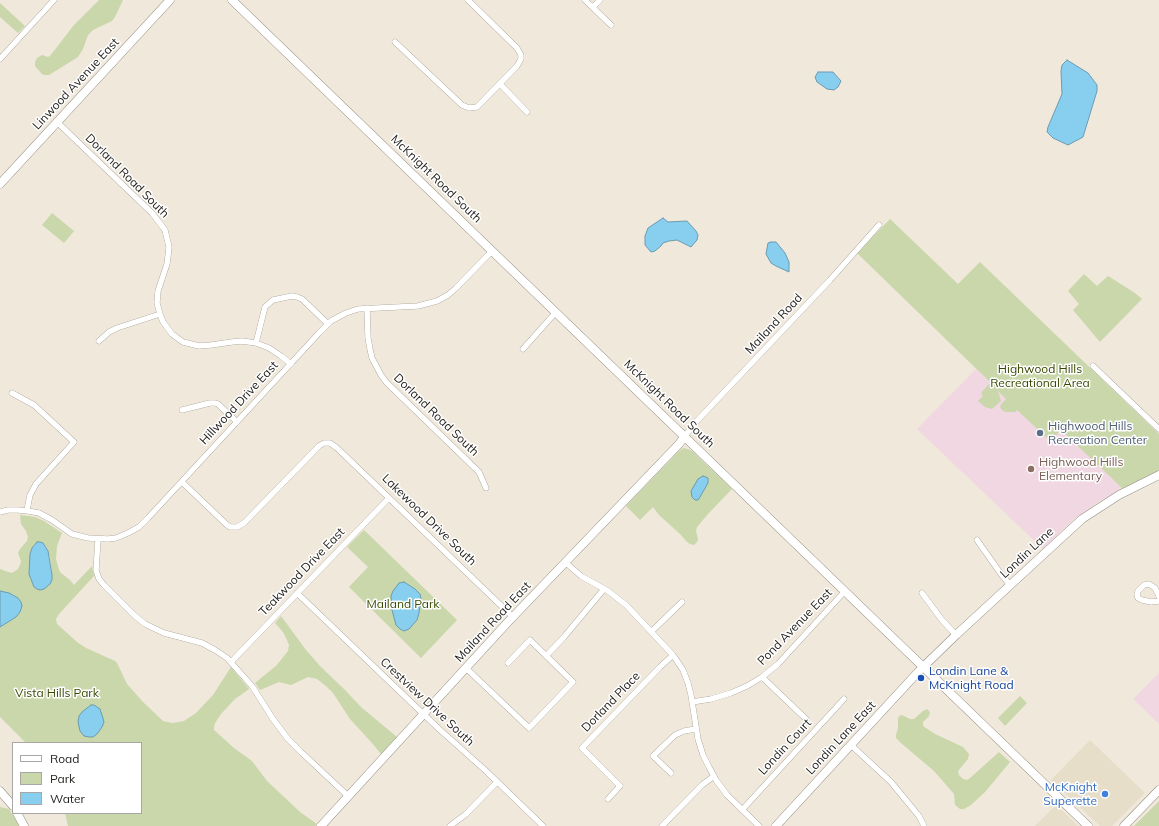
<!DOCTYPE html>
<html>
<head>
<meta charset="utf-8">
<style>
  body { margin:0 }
  #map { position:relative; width:1159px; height:826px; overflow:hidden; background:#efe8db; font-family:Mulish,sans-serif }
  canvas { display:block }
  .legend { position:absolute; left:12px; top:742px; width:130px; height:72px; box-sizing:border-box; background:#fff; border:1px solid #a8a7a5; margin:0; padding:5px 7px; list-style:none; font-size:12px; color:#25221e }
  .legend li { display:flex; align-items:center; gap:8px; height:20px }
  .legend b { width:20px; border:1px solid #a8a7a5 }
</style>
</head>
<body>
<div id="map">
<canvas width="1159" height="826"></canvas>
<ul class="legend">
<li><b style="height:5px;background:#fff"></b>Road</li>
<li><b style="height:11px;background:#c9d7ab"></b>Park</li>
<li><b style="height:11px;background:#88cfef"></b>Water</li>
</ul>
</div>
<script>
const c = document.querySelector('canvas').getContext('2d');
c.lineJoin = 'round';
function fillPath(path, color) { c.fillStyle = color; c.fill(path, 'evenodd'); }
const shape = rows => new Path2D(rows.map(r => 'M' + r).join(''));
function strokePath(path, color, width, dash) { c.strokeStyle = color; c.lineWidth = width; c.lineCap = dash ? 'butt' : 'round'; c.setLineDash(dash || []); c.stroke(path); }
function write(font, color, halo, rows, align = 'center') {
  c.font = font + ' Mulish,sans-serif'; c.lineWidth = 3; c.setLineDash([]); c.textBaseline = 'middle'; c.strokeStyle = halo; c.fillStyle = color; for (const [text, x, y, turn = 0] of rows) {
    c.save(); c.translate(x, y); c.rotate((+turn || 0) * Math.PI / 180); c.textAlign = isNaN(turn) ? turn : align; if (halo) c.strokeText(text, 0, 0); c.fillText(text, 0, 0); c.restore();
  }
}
const built = shape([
  [1090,740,1145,793,1112,826,1100,826,1051,780],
  [1056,805,1065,813,1078,826,1035,826]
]);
const education = shape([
  [976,369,1050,441,1061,429,1123,489,1098,502,1073,520,1043,549,917,429],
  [1159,673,1159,724,1133,699]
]);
const green = shape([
  [99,0,123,0,115,17,112,21,93,30,88,35,83,49,78,57,49,75,44,75,42,74,35,66,35,62,37,58,42,55,48,57,50,56,74,25],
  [0,3,25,26,18,33,0,17],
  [52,213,74,231,64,243,42,225],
  [890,219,958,284,980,262,1159,434,1159,471,1123,489,1061,430,1050,441,1017,410,1015,412,1006,412,1003,411,1001,409,1000,406,1006,399,998,391,1001,401,992,409,985,407,978,401,983,396,981,393,990,383,993,385,857,253],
  [1084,274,1097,286,1108,276,1135,293,1142,299,1100,342,1073,310,1079,304,1068,291],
  [683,448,688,449,692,451,732,489,708,514,697,527,696,531,698,539,697,542,694,545,690,544,687,542,680,534,659,515,653,507,640,520,626,506,678,452],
  [20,515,35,517,44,521,62,533,57,546,56,559,59,570,61,573,70,580,74,585,92,566,94,576,59,614,56,619,57,624,77,642,86,648,115,661,117,663,127,684,143,702,163,721,172,723,179,722,184,721,196,713,213,695,231,667,249,689,235,699,221,714,215,723,214,728,214,730,234,748,252,761,267,781,300,812,317,824,315,826,68,826,65,813,141,813,141,743,26,743,0,717,0,627,16,617,22,604,18,598,13,595,0,591,0,569,8,572,12,573,18,569,20,565,21,561,18,553,20,549,27,541,28,537,26,531,21,524],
  [37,542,44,544,46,547,50,557,52,575,52,578,48,586,40,590,37,589,34,587,29,574,32,548],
  [364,530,457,620,421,658,349,587,368,567,347,547],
  [281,616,306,650,320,666,345,690,361,707,397,737,381,754,372,743,350,719,333,693,326,686,317,679,308,677,291,685,279,682,260,690,255,683,277,665,288,651,289,645,287,640,283,632,275,623],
  [1020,696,1027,703,1005,726,998,718],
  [927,709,930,712,929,716,923,722,923,726,935,734,963,747,969,754,968,759,958,771,959,775,963,779,967,780,970,778,999,752,1010,762,985,792,971,805,964,809,960,809,955,805,954,794,934,771,901,743,896,738,896,735,898,728,898,719,899,716,902,715,910,719,914,719,923,711],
  [1159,801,1159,826,1134,826],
  [0,807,9,809,19,826,0,826]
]);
const water = shape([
  [1067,60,1088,73,1097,85,1097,91,1083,137,1068,145,1053,138,1047,132,1048,127,1062,94,1061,71,1062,65,1067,60],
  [818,72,833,72,841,81,838,87,834,90,827,89,817,82,815,77,818,72],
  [663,218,668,222,687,221,696,231,698,235,697,240,691,247,677,240,669,241,663,243,661,246,655,251,651,252,645,245,645,236,648,228,663,218],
  [771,242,776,242,785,253,789,262,789,272,776,266,771,263,766,254,768,243,771,242],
  [703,476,708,478,708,483,700,497,698,500,695,500,692,497,691,491,698,479,703,476],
  [37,542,40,542,43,543,48,551,52,575,52,580,50,584,44,589,40,590,37,589,34,587,29,574,30,554,32,548,37,542],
  [404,582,415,589,420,594,421,599,419,613,417,620,409,629,404,631,400,629,396,625,392,610,391,596,393,591,399,583,404,582],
  [0,591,9,593,18,598,21,602,22,606,20,612,16,617,0,627,0,591],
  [91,705,94,705,100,709,102,715,104,722,102,727,97,734,93,737,89,737,84,736,80,731,78,722,79,716,82,712,91,705]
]);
const street = shape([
  [585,0,611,25],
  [593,7,600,0],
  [395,42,462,105,469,108,477,107,517,66,521,59,521,55,517,48,468,0],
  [0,59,54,0],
  [500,84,527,112],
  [57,122,152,213,165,230,169,247,168,256,167,264,158,291,157,303,160,314,163,322,172,334,183,342,199,346,211,345,232,342,242,341,256,343,269,348,281,356,291,364],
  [367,308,368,338,370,349,372,358,381,375,386,382,479,472,486,488],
  [99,341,109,332,117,328,160,314],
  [256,343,265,307,273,300,292,296,297,297,302,299,328,324],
  [523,349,556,312],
  [1093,366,1159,429],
  [12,393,34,405,74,442,36,484,30,495,27,510],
  [182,410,210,403,215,403,218,404,237,422],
  [685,436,694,424,830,280,879,225],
  [182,482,226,524,230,527,237,527,244,523,319,446,324,443,330,443,337,448,513,617],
  [0,512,8,510,18,510,28,511,39,513,52,520,72,534,88,538,108,539,116,538,128,533,139,527,148,518,319,333,331,321,346,313,358,309,418,306,437,301,448,295,455,289,492,251],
  [98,540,96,570,99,579,104,585,134,615,145,624,164,633,202,643,215,650,227,658,252,686,273,719,288,739,301,752,348,796],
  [977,540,1001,574,1010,585],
  [565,562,581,576,608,591,626,605,673,655,683,670,688,683,691,695,698,739,703,755,709,767,716,780,727,795,759,826],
  [297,593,439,729,485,770,543,826],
  [922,593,942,620,956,635],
  [1159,596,1155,588,1149,584,1144,585,1138,591,1137,595,1138,598,1142,600,1151,602,1159,601],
  [652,631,682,602],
  [546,656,564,637,604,589],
  [231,662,389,498],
  [466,668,529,728,573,682,530,640,508,663],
  [762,677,806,719],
  [692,702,711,699,731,693,747,686,762,677,778,664,845,591],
  [851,745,891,782,919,816,924,826],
  [671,773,653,756,675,735,684,731,696,729],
  [608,799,620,786,582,748,660,667,673,655],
  [742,810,844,699],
  [450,826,466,814,497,782],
  [662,826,702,785,714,776]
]);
const secondary = shape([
  [232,0,1088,826],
  [0,184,170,0],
  [0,791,13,806],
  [17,813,24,826],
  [321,826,507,623,679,444,685,436],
  [776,826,919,671,956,635,1082,519,1119,495,1159,475],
  [1124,826,1159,790]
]);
const markers = [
  [1040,433,4,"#5c6f8a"],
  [1031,469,4,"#8d6e63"],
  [921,678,4,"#1a4fb4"],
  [1105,794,4,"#3f7fe0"]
];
const streetNames = [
  ["Linwood Avenue East",76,84,-47],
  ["Dorland Road South",127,176,45],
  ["McKnight Road South",436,179,44],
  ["Mailand Road",774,324,-47],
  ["Hillwood Drive East",239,403,-47],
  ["McKnight Road South",669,404,44],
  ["Dorland Road South",436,415,44],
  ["Lakewood Drive South",429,520,44],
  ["Londin Lane",1027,553,-43],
  ["Teakwood Drive East",302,572,-46],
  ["Mailand Road East",493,622,-47],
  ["Pond Avenue East",795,627,-46],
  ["Crestview Drive South",427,702,43],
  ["Dorland Place",611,702,-46],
  ["Londin Lane East",841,738,-47],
  ["Londin Court",785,747,-47]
];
const parkNames = [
  ["Highwood Hills",1040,369],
  ["Recreational Area",1040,383],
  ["Mailand Park",403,604],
  ["Vista Hills Park",57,693]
];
const serviceNames = [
  ["Highwood Hills",1048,426],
  ["Recreation Center",1048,440]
];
const educationNames = [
  ["Highwood Hills",1039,462],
  ["Elementary",1039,476]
];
const transitNames = [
  ["Londin Lane &",929,671],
  ["McKnight Road",929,685]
];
const shopNames = [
  ["McKnight",1097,787],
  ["Superette",1097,801]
];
fillPath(built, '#e7dec9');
fillPath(education, '#f0d7e1');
fillPath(green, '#c9d7ab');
fillPath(water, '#88cfef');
strokePath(water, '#6a9bb0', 1);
strokePath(street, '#928d81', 6);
strokePath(secondary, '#928d81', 9);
strokePath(street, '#fff', 5.5);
strokePath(secondary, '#fff', 8);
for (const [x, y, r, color] of markers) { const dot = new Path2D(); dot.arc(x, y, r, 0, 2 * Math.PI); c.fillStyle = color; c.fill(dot); strokePath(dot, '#fff', 1.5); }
write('12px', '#25221e', '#fff', streetNames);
write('12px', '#384700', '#fff', parkNames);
write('12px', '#4e5e75', '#fff', serviceNames, 'left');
write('12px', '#785e54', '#fff', educationNames, 'left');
write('12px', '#164399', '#fff', transitNames, 'left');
write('12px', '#366cbe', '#fff', shopNames, 'right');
</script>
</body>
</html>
